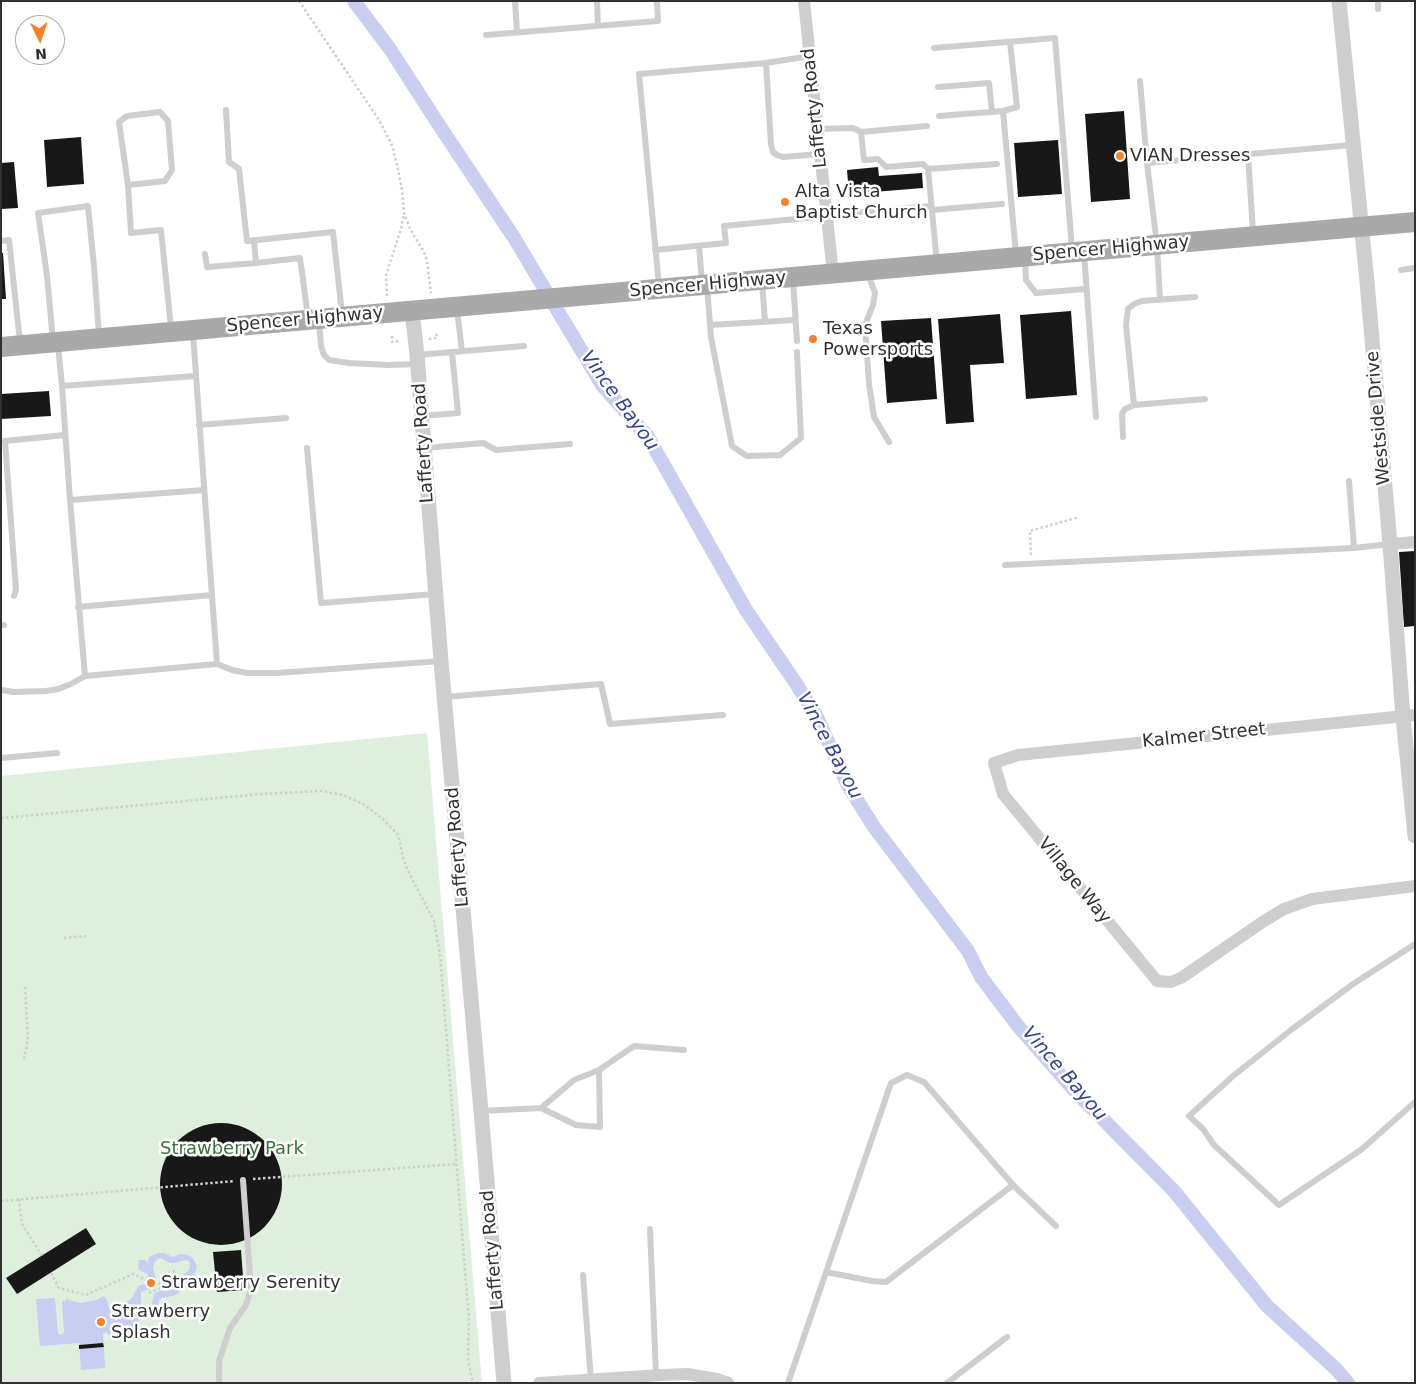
<!DOCTYPE html>
<html>
<head>
<meta charset="utf-8">
<style>
  body { margin:0 }
  #map { position:relative; width:1416px; height:1384px; overflow:hidden; background:#fff; font-family:"DejaVu Sans",sans-serif }
  canvas { display:block }
  .frame { position:absolute; inset:0; border:2px solid #313131; pointer-events:none }
  .north { position:absolute; left:15px; top:15px; width:50px; height:50px; box-sizing:border-box; background:#fff; border:1px solid #adadad; border-radius:50%; rotate:176deg; font-size:14px; font-weight:700; line-height:20px; text-align:center; color:#313131 }
  .north::after { content:''; display:block; margin:auto; width:18px; height:22px; background:#f78124; clip-path:polygon(50% 0,100% 100%,50% 72%,0 100%) }
</style>
</head>
<body>
<div id="map">
<canvas width="1416" height="1384"></canvas>
<div class="frame"></div>
<div class="north">N</div>
</div>
<script>
const c = document.querySelector('canvas').getContext('2d');
c.lineJoin = 'round';
function fillPath(path, color) { c.fillStyle = color; c.fill(path, 'evenodd'); }
const shape = rows => new Path2D(rows.map(r => 'M' + r).join(''));
function strokePath(path, color, width, dash) { c.strokeStyle = color; c.lineWidth = width; c.lineCap = dash ? 'butt' : 'round'; c.setLineDash(dash || []); c.stroke(path); }
function write(font, color, halo, rows, align = 'center') {
  c.font = font + ' "DejaVu Sans",sans-serif'; c.lineWidth = 5; c.setLineDash([]); c.textBaseline = 'middle'; c.strokeStyle = halo; c.fillStyle = color; for (const [text, x, y, turn = 0] of rows) {
    c.save(); c.translate(x, y); c.rotate((+turn || 0) * Math.PI / 180); c.textAlign = isNaN(turn) ? turn : align; if (halo) c.strokeText(text, 0, 0); c.fillText(text, 0, 0); c.restore();
  }
}
const green = shape([
  [427,733,482,1383,1,1383,1,776]
]);
const water = shape([
  [159,1253,164,1253,173,1257,181,1254,187,1255,192,1257,197,1266,196,1271,193,1276,186,1280,179,1293,173,1296,161,1298,159,1301,158,1307,153,1312,145,1313,139,1312,135,1307,133,1309,133,1312,139,1320,140,1329,142,1331,139,1338,136,1340,133,1340,132,1338,121,1337,118,1339,114,1340,110,1338,107,1332,103,1334,105,1368,81,1370,79,1343,40,1346,36,1299,55,1298,58,1334,61,1335,64,1333,62,1301,65,1301,67,1298,69,1300,81,1303,96,1300,104,1296,107,1300,110,1311,113,1312,118,1312,122,1307,123,1304,132,1298,138,1286,145,1284,148,1282,148,1274,139,1270,138,1266,139,1260,145,1260,147,1261,146,1269,149,1257],
  [161,1258,170,1263,175,1263,181,1261,187,1260,190,1263,189,1270,178,1280,173,1289,159,1291,154,1294,152,1303,150,1306,146,1307,143,1307,141,1303,141,1292,151,1288,155,1285,156,1279,153,1269,154,1264,156,1260]
]);
const canal = shape([
  [354,1,390,49,437,122,513,236,602,385,648,437,746,610,795,682,817,717,847,784,874,827,968,951,981,977,1018,1026,1073,1089,1174,1191,1267,1306,1335,1368,1348,1383]
]);
const building = shape([
  [1124,111,1130,199,1091,202,1085,114],
  [81,137,84,184,47,187,44,140],
  [1058,140,1062,194,1018,197,1014,143],
  [14,162,18,208,1,209,1,163],
  [878,167,879,176,922,173,923,188,849,194,847,170],
  [1,253,3,253,6,299,1,299],
  [1071,311,1077,395,1026,399,1020,315],
  [1000,314,1004,363,970,365,974,422,946,424,938,319],
  [931,318,937,399,887,403,881,321],
  [49,391,51,416,1,419,1,394],
  [1415,551,1415,626,1404,627,1399,552],
  '160 1184a61 61 0 1 1 122 0a61 61 0 1 1-122 0Z',
  [86,1228,96,1244,17,1294,6,1278],
  [241,1250,244,1290,217,1292,213,1252],
  [103,1343,104,1347,79,1349,79,1345]
]);
const path = shape([
  [299,1,379,120,392,145,397,165,402,190,404,213,410,229,424,252,427,261,431,293],
  [387,296,386,275,401,229,404,214],
  [392,336,392,342,399,341],
  [429,339,437,338,436,331],
  [1031,555,1030,531,1079,517],
  [1,818,261,794,322,791,343,795,363,804,383,819,398,835,403,857,407,869,434,921,440,954,469,1321,468,1356,470,1370,473,1383],
  [64,938,86,936],
  [24,1059,28,1040,25,986],
  [253,1179,456,1164],
  [19,1199,22,1224,42,1256],
  [1,1201,235,1181],
  [51,1273,59,1288,86,1295,133,1274,159,1285,164,1275,177,1270],
  [149,1293,160,1288,165,1278,163,1277]
]);
const service = shape([
  [515,1,517,32],
  [597,1,598,26],
  [1378,1,1378,9],
  [486,35,658,21,657,1],
  [1010,42,1017,107,1003,111,1016,254],
  [934,48,1055,38,1072,249],
  [766,63,771,145,773,152,777,155,783,157,820,154],
  [1140,81,1147,163,1157,245,1160,299],
  [938,87,989,83,992,112],
  [226,110,229,162,239,169,247,241,333,232,342,314],
  [939,116,1003,111],
  [818,129,853,128,861,132,864,160,878,159,886,167,923,164,928,169,937,263],
  [861,132,927,126],
  [1248,154,1253,233],
  [1147,163,1352,145],
  [928,169,997,164],
  [128,185,165,181,172,170,168,121,160,112,127,116,119,122,128,185,131,233,161,230,171,328],
  [932,210,1002,204],
  [850,213,931,206],
  [254,240,256,263,300,258,308,317],
  [1,241,9,240,20,342],
  [699,246,702,282],
  [655,250,726,243,724,226,827,216],
  [1084,253,1096,417],
  [205,254,207,267,256,263],
  [1025,258,1026,280,1036,293,1086,289],
  [1401,270,1415,268],
  [868,274,875,293,873,305,865,325,869,384,874,417,889,442],
  [793,280,797,341],
  [762,283,765,321],
  [659,286,639,74,766,63,810,56],
  [707,286,711,337,732,446,747,456,780,455,801,438,797,352],
  [457,310,462,351],
  [319,321,321,346,324,355,329,360,349,363,388,365,417,364],
  [710,325,795,320],
  [193,334,217,664],
  [53,341,47,276,38,213,88,206,94,266,99,335],
  [58,345,62,386],
  [417,355,524,346],
  [196,376,62,386,70,500,204,490],
  [1134,405,1126,325,1128,309,1134,304,1142,301,1195,297],
  [422,416,458,413,452,352],
  [199,425,286,418],
  [1123,437,1122,414,1125,409,1134,405,1205,399],
  [307,448,321,603,435,594],
  [425,448,483,443,496,450,570,444],
  [1349,481,1354,548],
  [70,500,85,676],
  [1005,565,1354,548,1390,544],
  [14,596,16,590,5,441,65,435],
  [78,607,212,595],
  [1,625,4,625],
  [1,690,14,692,46,691,58,689,71,684,85,676,217,664,232,670,247,673,277,673,441,661],
  [445,697,601,684,610,724,723,715],
  [1,758,57,753],
  [1415,944,1353,984,1291,1030,1233,1076,1189,1116,1203,1129,1214,1145,1279,1205,1362,1149,1415,1102],
  [541,1108,576,1125,600,1127,599,1070],
  [481,1111,541,1108,574,1080,599,1070,634,1046,684,1050],
  [650,1229,656,1375],
  [826,1272,872,1281,886,1282,1013,1185],
  [583,1275,591,1381],
  [219,1383,219,1361,230,1328,246,1305,251,1289,243,1180],
  [788,1383,891,1083,907,1075,924,1082,1013,1185,1056,1226],
  [947,1383,1007,1337]
]);
const minor = shape([
  [804,1,833,274],
  [1390,544,1415,542],
  [1415,715,1018,755,994,763,1003,794,1157,981,1171,982,1181,978,1264,921,1284,909,1312,899,1415,886],
  [539,1383,661,1375,688,1374,717,1379,728,1383]
]);
const tertiary = shape([
  [1339,1,1367,282,1390,544,1403,717,1415,836],
  [412,311,417,355,441,661,481,1111,504,1383]
]);
const primary = shape([
  [1,347,1415,222]
]);
const markers = [
  [1120,156,5,"#f78124"],
  [785,202,5,"#f78124"],
  [813,339,5,"#f78124"],
  [151,1283,5,"#f78124"],
  [101,1322,5,"#f78124"]
];
const streetNames = [
  ["Lafferty Road",815,108,-96],
  ["Spencer Highway",1111,249,-5],
  ["Spencer Highway",708,285,-5],
  ["Spencer Highway",305,320,-5],
  ["Westside Drive",1379,418,-95],
  ["Lafferty Road",424,443,-94],
  ["Kalmer Street",1204,736,-6],
  ["Lafferty Road",458,847,-95],
  ["Village Way",1074,881,51],
  ["Lafferty Road",493,1250,-95]
];
const poiNames = [
  ["VIAN Dresses",1130,156],
  ["Alta Vista",795,192],
  ["Baptist Church",795,213],
  ["Texas",823,329],
  ["Powersports",823,350],
  ["Strawberry Serenity",161,1283],
  ["Strawberry",111,1312],
  ["Splash",111,1333]
];
const parkNames = [
  ["Strawberry Park",232,1149]
];
const waterNames = [
  ["Vince Bayou",619,401,54],
  ["Vince Bayou",829,746,62],
  ["Vince Bayou",1064,1074,49]
];
fillPath(green, '#dfefde');
fillPath(water, '#c9cdf0');
strokePath(canal, '#c9cdf0', 14);
fillPath(building, '#181818');
strokePath(path, '#cecece', 2.5, [2.5, 2.5]);
strokePath(service, '#cecece', 6);
strokePath(minor, '#cecece', 12);
strokePath(tertiary, '#cecece', 15);
strokePath(primary, '#a9a9a9', 20);
for (const [x, y, r, color] of markers) { const dot = new Path2D(); dot.arc(x, y, r, 0, 2 * Math.PI); c.fillStyle = color; c.fill(dot); strokePath(dot, '#fff', 2); }
write('18px', '#313131', '#fff', streetNames);
write('18px', '#313131', '#fff', poiNames, 'left');
write('18px', '#39723c', '#fff', parkNames);
write('italic 19px', '#35409d', '#fff', waterNames);
</script>
</body>
</html>
